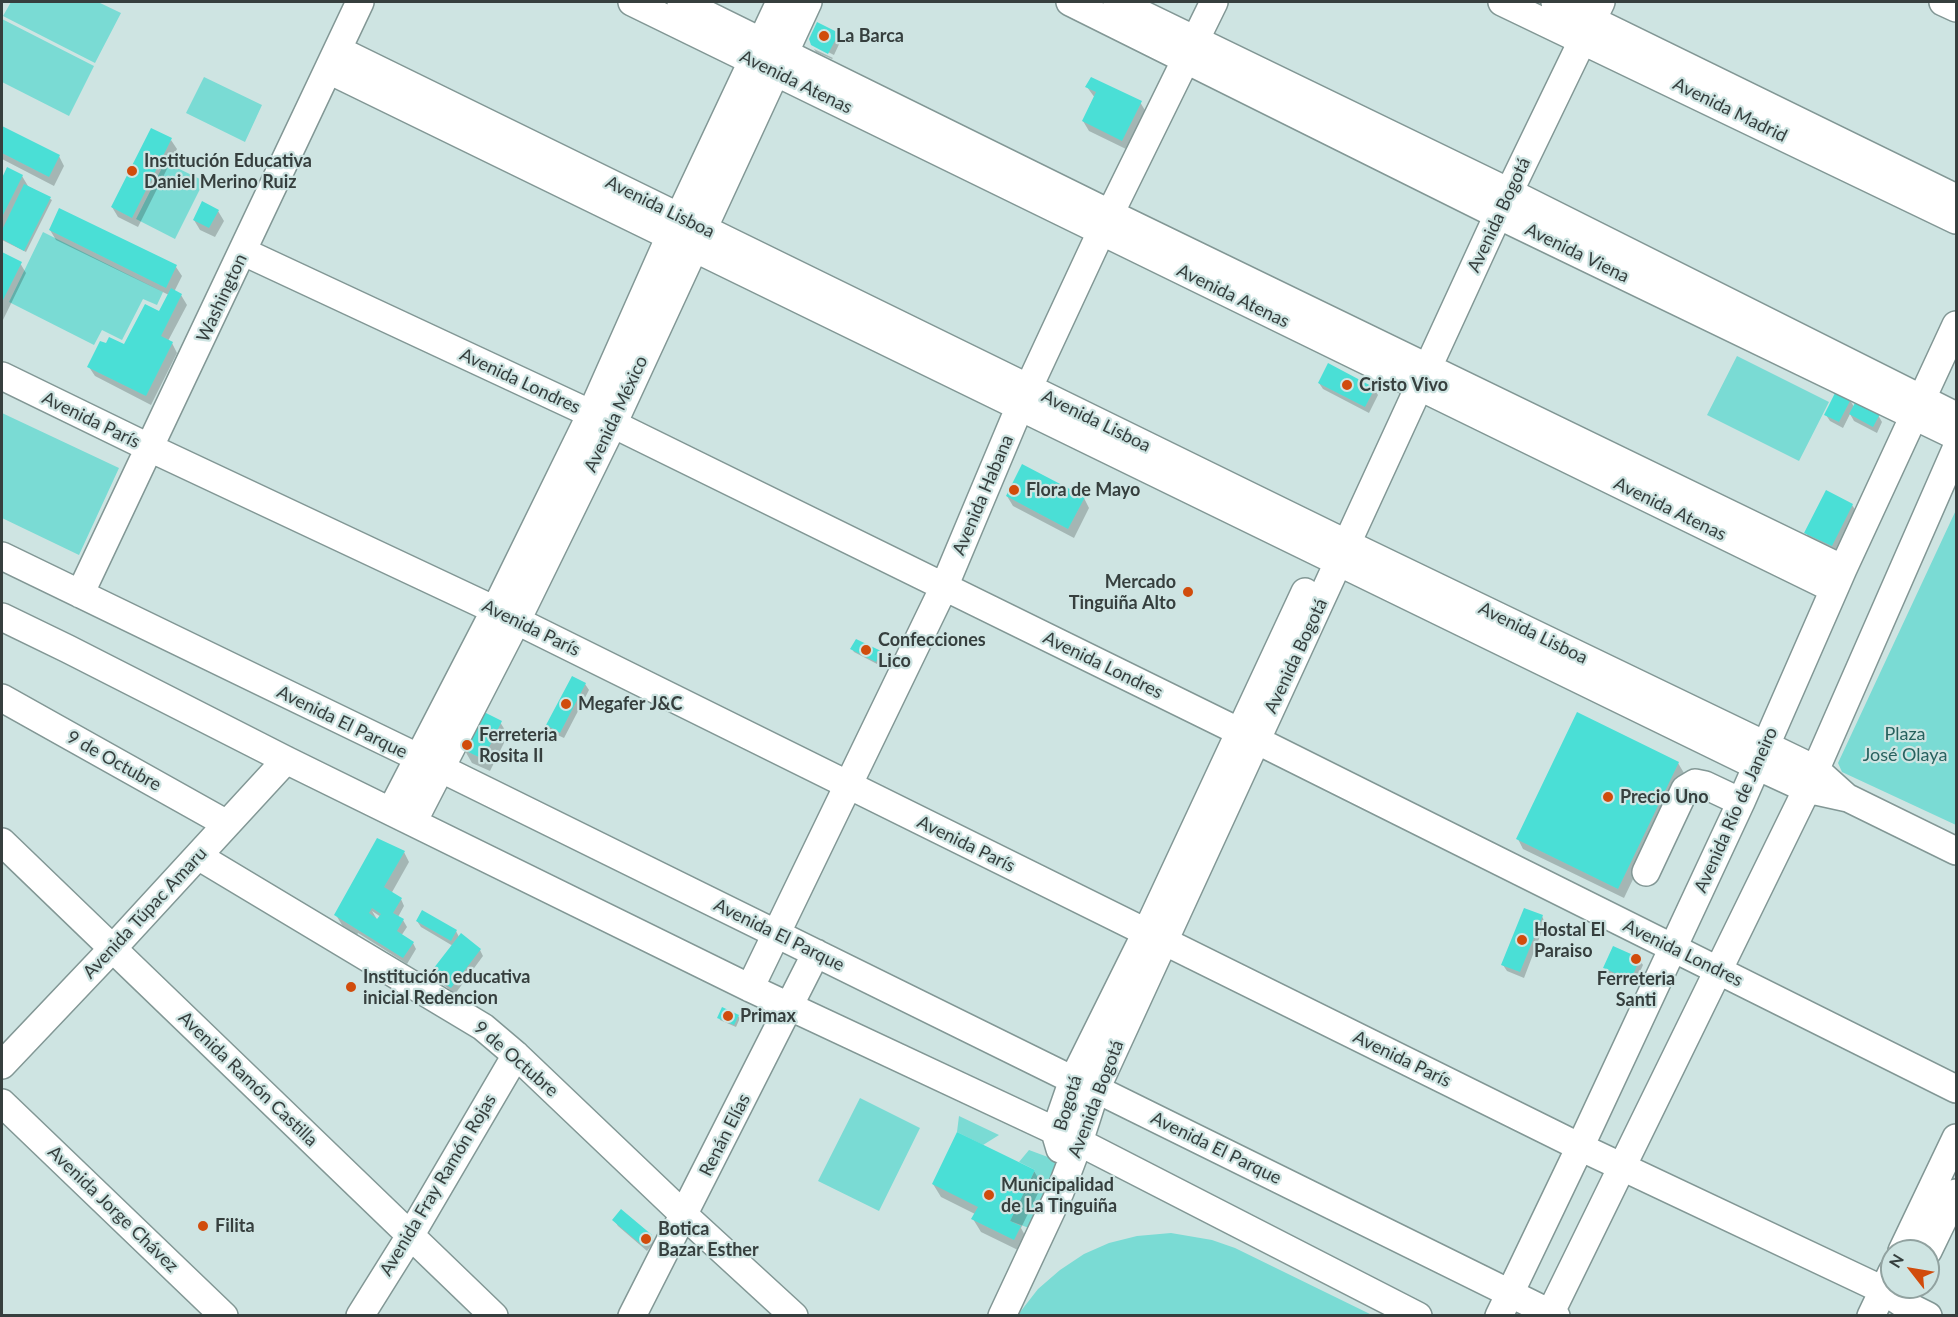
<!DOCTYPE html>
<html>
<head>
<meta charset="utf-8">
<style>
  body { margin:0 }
  #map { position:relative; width:1958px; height:1317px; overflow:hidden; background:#cee4e2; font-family:Lato,sans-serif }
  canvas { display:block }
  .frame { position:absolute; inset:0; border:3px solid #363f3e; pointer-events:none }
  .north { position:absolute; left:1880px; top:1239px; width:60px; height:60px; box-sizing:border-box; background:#cee4e2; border:2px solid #91a2a0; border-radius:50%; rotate:301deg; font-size:16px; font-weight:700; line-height:24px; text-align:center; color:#363f3e }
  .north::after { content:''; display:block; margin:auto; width:21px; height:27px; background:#d14c0c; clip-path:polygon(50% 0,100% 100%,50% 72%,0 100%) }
</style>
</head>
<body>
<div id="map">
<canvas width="1958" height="1317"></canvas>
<div class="frame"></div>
<div class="north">N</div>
</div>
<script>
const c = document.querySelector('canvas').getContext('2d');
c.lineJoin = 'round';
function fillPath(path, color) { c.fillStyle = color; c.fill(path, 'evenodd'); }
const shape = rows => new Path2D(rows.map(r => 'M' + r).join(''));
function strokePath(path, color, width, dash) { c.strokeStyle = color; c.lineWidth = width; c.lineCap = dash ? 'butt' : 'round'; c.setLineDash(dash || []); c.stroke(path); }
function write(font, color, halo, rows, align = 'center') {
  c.font = font + ' Lato,sans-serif'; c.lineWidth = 4.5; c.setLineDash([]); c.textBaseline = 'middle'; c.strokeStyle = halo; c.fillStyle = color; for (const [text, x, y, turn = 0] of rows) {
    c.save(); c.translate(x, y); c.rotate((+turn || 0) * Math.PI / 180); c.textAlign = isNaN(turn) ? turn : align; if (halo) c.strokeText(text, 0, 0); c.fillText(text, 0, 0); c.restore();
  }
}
const green = shape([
  [11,2,98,2,121,13,95,63,3,16],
  [2,19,94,66,69,116,2,82],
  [204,77,262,105,245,142,186,113],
  [165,162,204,181,175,239,136,219],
  [43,232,163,292,157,305,143,299,122,340,102,330,94,345,9,302],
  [1737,356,1829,402,1799,461,1707,415],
  [2,413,119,468,79,555,2,518],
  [1956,510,1956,825,1842,772,1838,763],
  [860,1098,920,1128,879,1211,818,1181],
  [959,1116,999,1135,983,1145,957,1132],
  [1029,1150,1064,1163,1029,1228,1010,1221,1035,1170,1019,1162],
  [1171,1233,1212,1240,1235,1248,1372,1315,1017,1316,1038,1289,1060,1270,1084,1254,1109,1243,1137,1236]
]);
const shadow = shape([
  [838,34,841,40,834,55,812,44],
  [814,49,833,58,832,59,816,52],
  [1087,87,1140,102,1146,112,1128,150,1089,131,1083,121,1095,98],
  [2,127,59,156,64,166,54,186,2,159],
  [171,140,177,149,138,227,118,217,112,207],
  [8,169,22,176,28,186,52,200,26,252,2,240,2,181],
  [218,211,224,221,215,237,200,230,194,220],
  [50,230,176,267,182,276,174,292,181,295,187,305,168,341,172,343,177,353,151,405,95,376,89,367,125,346,160,313,169,295,56,240],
  [2,253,20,263,26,273,2,322],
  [1319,383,1374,389,1378,395,1369,413,1323,389],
  [1850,400,1854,407,1878,415,1882,422,1877,433,1854,421,1850,414,1843,428,1830,421,1826,415],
  [1007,496,1084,498,1089,508,1074,538,1013,506],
  [1852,505,1856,511,1835,552,1810,539,1806,533],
  [852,649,880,652,881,655,877,664,854,652],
  [585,684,589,690,564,738,551,732,548,725],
  [500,722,508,735,490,771,472,763,464,749],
  [1678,763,1684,773,1624,898,1523,849,1518,839],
  [404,852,409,862,391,894,401,899,404,906,398,917,403,920,407,927,401,936,413,943,416,949,407,964,358,933,357,935,342,925,336,915],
  [372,911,381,917,378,921],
  [1542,916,1545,923,1524,978,1507,971,1503,965],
  [417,921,456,931,459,937,480,950,483,956,455,994,436,979,432,973,453,946,421,927],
  [1639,959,1643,965,1634,985,1609,974,1605,968],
  [738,1016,740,1018,736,1027,720,1020,719,1017],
  [1034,1171,1042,1185,1021,1228,1028,1241,1022,1252,981,1232,973,1219,975,1214,941,1197,933,1184],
  [614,1220,651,1236,654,1242,647,1251,618,1226]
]);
const building = shape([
  [817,22,839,33,828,54,811,45,809,39],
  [1091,77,1142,101,1122,141,1082,121,1096,92,1085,87],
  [2,126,60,155,49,177,2,153],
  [151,128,172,138,132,218,111,207],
  [7,167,23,175,2,217,2,178],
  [24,184,51,197,24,251,2,239,2,230],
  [202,201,219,210,209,228,193,220],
  [59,208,177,265,166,288,49,230],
  [2,252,22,262,2,302],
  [171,288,182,294,161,336,173,342,146,396,87,367,100,341,106,343,109,337,124,344,145,304,159,311],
  [1328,363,1375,388,1365,407,1318,383],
  [1836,391,1851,399,1839,422,1824,415],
  [1856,401,1880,414,1873,427,1849,414],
  [1022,464,1085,497,1068,529,1006,496],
  [1826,490,1853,504,1832,546,1804,533],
  [856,639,881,651,876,662,850,649],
  [572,676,586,683,560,733,546,725],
  [478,709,502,721,483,759,462,749],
  [1577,712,1679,762,1618,889,1516,839],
  [377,838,405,851,384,887,402,898,393,913,404,919,397,931,414,942,403,958,334,915],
  [372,908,381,914,377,919,369,913],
  [1524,908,1543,915,1520,972,1501,965],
  [422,910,457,930,451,941,416,921],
  [461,933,481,949,451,988,430,973],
  [1613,946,1640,958,1631,980,1603,968],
  [722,1007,739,1015,734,1025,717,1018],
  [957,1132,1035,1170,1010,1221,1021,1226,1014,1240,971,1219,978,1207,932,1184],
  [621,1209,652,1235,643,1246,612,1220]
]);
const minor = shape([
  [632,2,1834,589],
  [681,2,1111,214,1843,569],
  [1070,2,1498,215,1956,436],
  [1117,2,1509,192,1956,416],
  [1502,2,1956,220],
  [1555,2,1956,198],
  [1943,2,1956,8],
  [338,50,1331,536,1815,769,1845,796],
  [329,70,1757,766,1807,789,1848,798,1956,851],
  [244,252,613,424,1240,732,1956,1089],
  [2,376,150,448,495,610,1580,1147,1883,1290,1902,1303,1928,1316],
  [2,556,442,769,1073,1080,1096,1089,1556,1316],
  [80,594,360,2],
  [2,617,68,649,286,760,750,988,1079,1142,1418,1316],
  [2,698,227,824],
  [391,811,495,610,591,414,670,236,780,2],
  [413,822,517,620,613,424,808,2],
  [2,842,494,1316],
  [198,856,483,1027,516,1055,684,1215,794,1316],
  [1646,872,1685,789,1695,783,1705,785,1741,802],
  [750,988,944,587,1020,406,1101,232,1214,2],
  [2,1065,113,948,286,760],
  [2,1103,224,1316],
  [1060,1149,1055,1132,1073,1080,1146,933,1305,592],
  [1902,1251,1956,1138],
  [1928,1251,1956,1193],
  [360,1316,410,1236,516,1055],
  [632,1316,816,953],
  [1002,1316,1060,1192,1079,1142,1096,1089,1164,941,1498,215,1601,2],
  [1499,1316,1580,1147,1741,802,1843,569,1956,325],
  [1549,1316,1807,789,1956,449],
  [1871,1316,1892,1272]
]);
const markers = [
  [824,36,6,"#d14c0c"],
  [132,171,6,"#d14c0c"],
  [1347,385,6,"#d14c0c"],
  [1014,490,6,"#d14c0c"],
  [1188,592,6,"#d14c0c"],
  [866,650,6,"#d14c0c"],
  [566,704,6,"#d14c0c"],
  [467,745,6,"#d14c0c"],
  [1608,797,6,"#d14c0c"],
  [1522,940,6,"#d14c0c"],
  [1636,959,6,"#d14c0c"],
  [351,987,6,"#d14c0c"],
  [728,1016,6,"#d14c0c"],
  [989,1195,6,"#d14c0c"],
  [203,1226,6,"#d14c0c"],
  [646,1239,6,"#d14c0c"]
];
const poiNames = [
  ["La Barca",836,36],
  ["Institución Educativa",144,161],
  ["Daniel Merino Ruiz",144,182],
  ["Cristo Vivo",1359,385],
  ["Flora de Mayo",1026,490],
  ["Mercado",1176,582,"right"],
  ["Tinguiña Alto",1176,603,"right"],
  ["Confecciones",878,640],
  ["Lico",878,661],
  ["Megafer J&C",578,704],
  ["Ferreteria",479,735],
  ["Rosita II",479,756],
  ["Precio Uno",1620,797],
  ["Hostal El",1534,930],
  ["Paraiso",1534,951],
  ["Institución educativa",363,977],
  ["inicial Redencion",363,998],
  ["Ferreteria",1636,979,"center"],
  ["Santi",1636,1000,"center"],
  ["Primax",740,1016],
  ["Municipalidad",1001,1185],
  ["de La Tinguiña",1001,1206],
  ["Filita",215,1226],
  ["Botica",658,1229],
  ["Bazar Esther",658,1250]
];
const streetNames = [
  ["Avenida Atenas",796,82,26],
  ["Avenida Madrid",1730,110,26],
  ["Avenida Lisboa",660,207,26],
  ["Avenida Bogotá",1499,215,-65],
  ["Avenida Viena",1577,253,26],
  ["Avenida Atenas",1233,296,26],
  ["Washington",222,298,-65],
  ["Avenida Londres",520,381,25],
  ["Avenida México",616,414,-65],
  ["Avenida París",91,420,26],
  ["Avenida Lisboa",1096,421,26],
  ["Avenida Habana",983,495,-67],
  ["Avenida Atenas",1670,509,26],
  ["Avenida París",531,628,26],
  ["Avenida Lisboa",1533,633,26],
  ["Avenida Bogotá",1296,656,-65],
  ["Avenida Londres",1103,665,26],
  ["Avenida El Parque",342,722,26],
  ["9 de Octubre",114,761,29],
  ["Avenida Río de Janeiro",1736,810,-66],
  ["Avenida París",966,844,26],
  ["Avenida Túpac Amaru",145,913,-47],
  ["Avenida El Parque",779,935,26],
  ["Avenida Londres",1683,953,26],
  ["9 de Octubre",516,1059,41],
  ["Avenida París",1402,1059,26],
  ["Avenida Ramón Castilla",248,1079,44],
  ["Avenida Bogotá",1096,1099,-69],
  ["Bogotá",1068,1103,-73],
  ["Renán Elías",725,1135,-63],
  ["Avenida El Parque",1216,1148,26],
  ["Avenida Fray Ramón Rojas",438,1185,-59],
  ["Avenida Jorge Chávez",113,1209,44]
];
const parkNames = [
  ["Plaza",1905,734],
  ["José Olaya",1905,755]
];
fillPath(green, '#7adbd4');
fillPath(shadow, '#0003');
fillPath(building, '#4adfd6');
strokePath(minor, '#829795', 30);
strokePath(minor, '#fff', 27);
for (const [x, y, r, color] of markers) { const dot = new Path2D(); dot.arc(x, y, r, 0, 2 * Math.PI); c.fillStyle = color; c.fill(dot); strokePath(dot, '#cee4e2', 2); }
write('bold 18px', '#363f3e', '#cee4e2', poiNames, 'left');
write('18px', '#363f3e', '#cee4e2', streetNames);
write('18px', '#26615e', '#cee4e2', parkNames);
</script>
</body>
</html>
